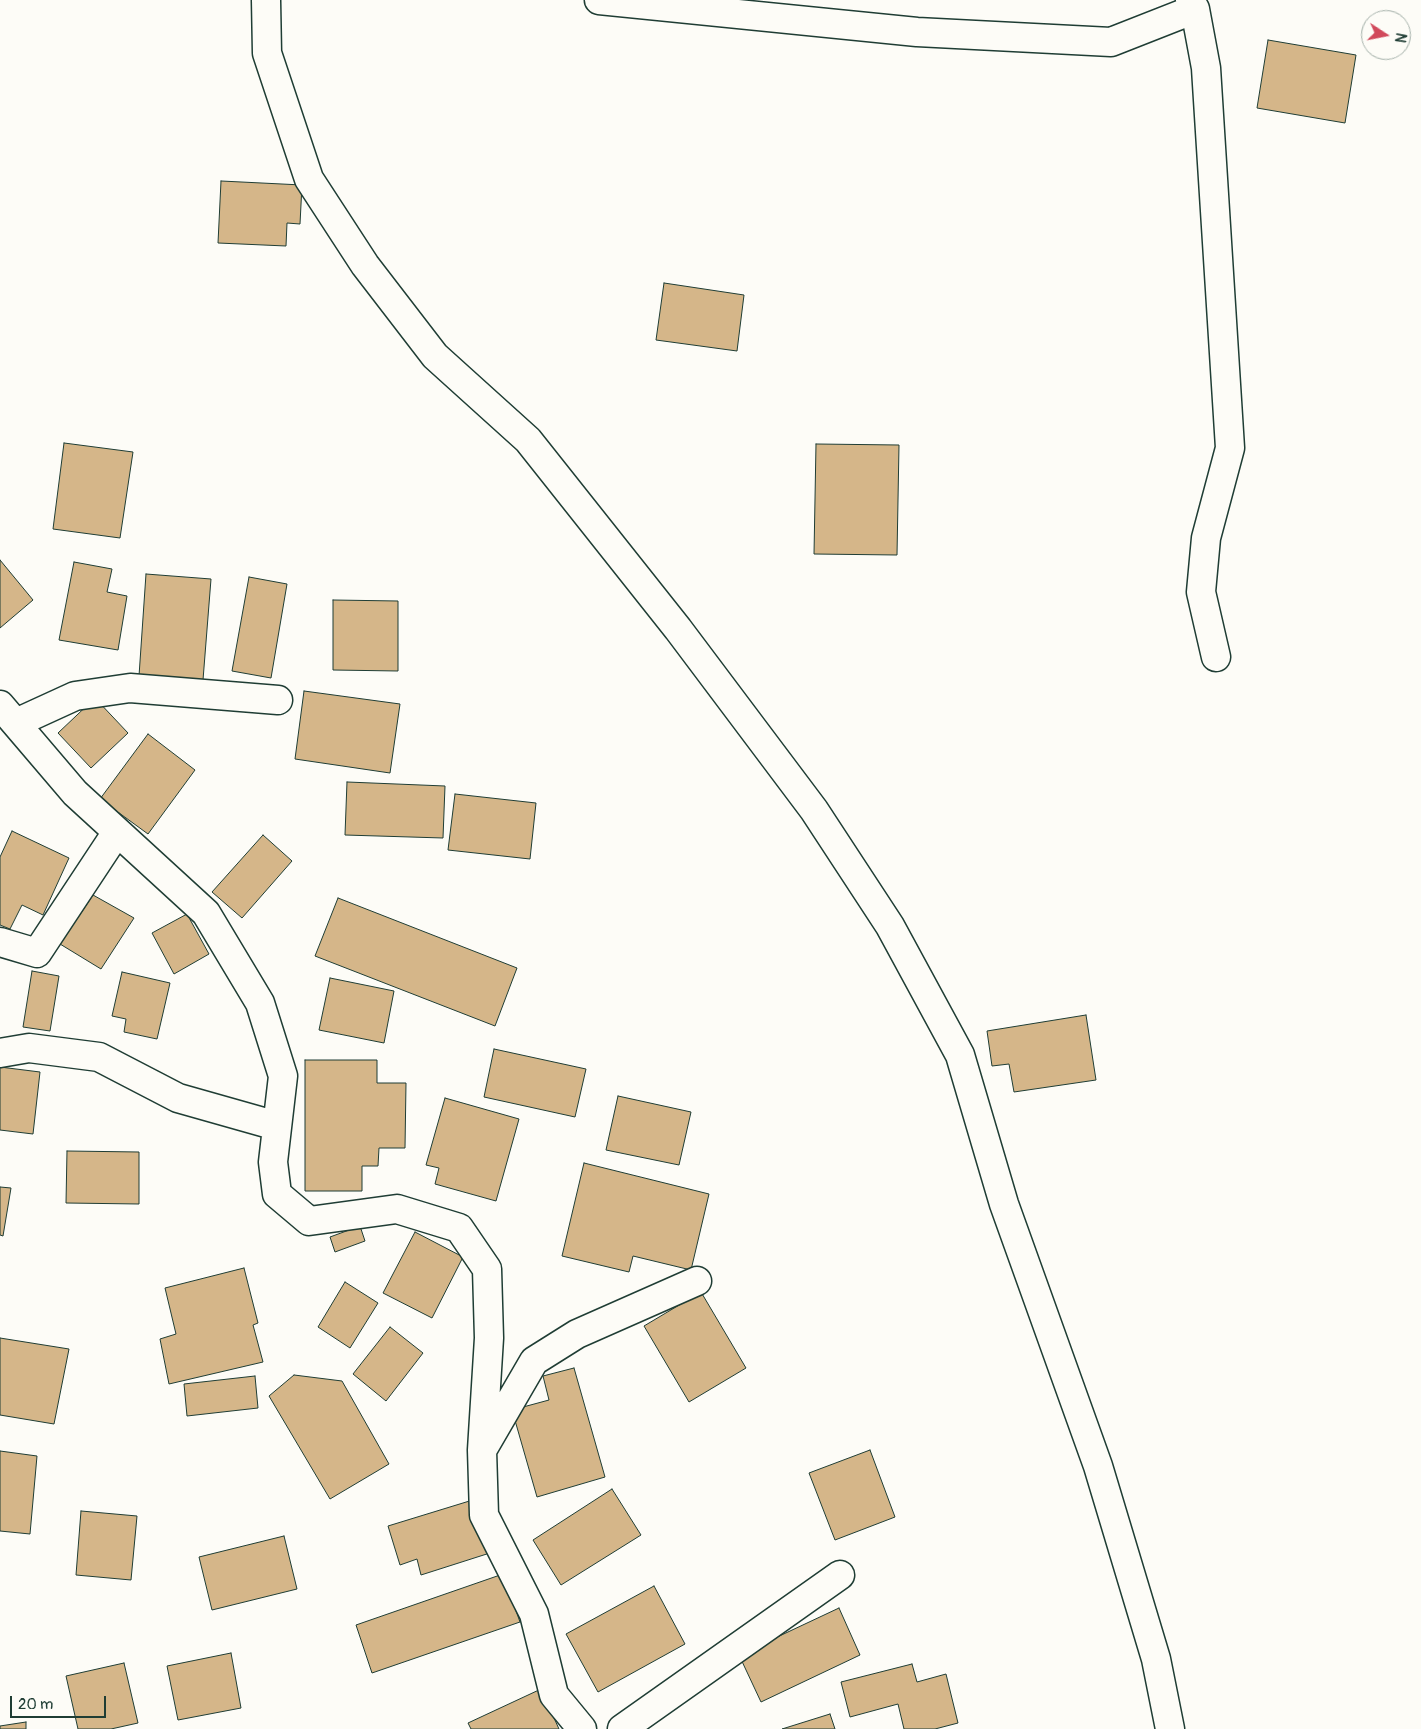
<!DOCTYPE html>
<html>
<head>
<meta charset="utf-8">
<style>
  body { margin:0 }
  #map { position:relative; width:1421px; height:1729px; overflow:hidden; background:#fdfcf7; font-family:Pangolin,sans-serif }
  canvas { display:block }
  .north { position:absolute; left:1361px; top:10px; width:50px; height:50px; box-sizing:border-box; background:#fdfcf7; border:1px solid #a4b0a9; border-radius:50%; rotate:101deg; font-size:14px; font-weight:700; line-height:20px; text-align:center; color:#1f3d34 }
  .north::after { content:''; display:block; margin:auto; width:18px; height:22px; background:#d1495b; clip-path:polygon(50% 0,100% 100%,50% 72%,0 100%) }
  .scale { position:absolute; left:10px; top:1696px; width:96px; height:22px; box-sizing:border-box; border:2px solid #1f3d34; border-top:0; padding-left:6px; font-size:15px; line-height:18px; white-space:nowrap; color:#1f3d34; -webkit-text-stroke:4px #fdfcf7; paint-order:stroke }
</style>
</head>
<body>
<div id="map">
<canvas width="1421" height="1729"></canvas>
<div class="north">N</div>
<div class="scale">20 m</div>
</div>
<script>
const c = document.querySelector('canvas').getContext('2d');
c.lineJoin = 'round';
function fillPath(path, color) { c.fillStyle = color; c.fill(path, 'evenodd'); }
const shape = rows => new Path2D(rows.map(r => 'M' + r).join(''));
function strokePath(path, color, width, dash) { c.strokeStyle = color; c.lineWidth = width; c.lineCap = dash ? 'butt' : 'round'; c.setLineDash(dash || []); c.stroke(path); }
const building = shape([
  [1268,40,1356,55,1345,123,1257,108,1268,40],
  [221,181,302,185,300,224,287,223,286,246,218,243,221,181],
  [664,283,744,295,737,351,656,340,664,283],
  [64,443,133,452,120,538,53,529,64,443],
  [816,444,899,445,897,555,814,554,816,444],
  [0,560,33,600,0,628,0,560],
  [74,562,112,569,107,592,127,596,118,650,59,640,74,562],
  [146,574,211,579,203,680,139,676,146,574],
  [249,577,287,584,271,678,232,671,249,577],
  [333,600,398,601,398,671,333,670,333,600],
  [304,691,400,704,390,773,295,759,304,691],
  [95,698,128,733,91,768,58,733,95,698],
  [148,734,195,770,148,834,100,799,148,734],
  [347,782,445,786,443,838,345,835,347,782],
  [455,794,536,803,530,859,448,850,455,794],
  [12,831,69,858,43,915,22,905,10,929,0,925,0,857,12,831],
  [263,835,292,861,242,918,212,892,263,835],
  [93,895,134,918,101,969,60,944,93,895],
  [338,898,517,968,495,1026,315,956,338,898],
  [187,914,209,954,174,974,152,933,187,914],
  [32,971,59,976,50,1031,23,1027,32,971],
  [122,972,170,983,157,1039,124,1032,126,1019,112,1016,122,972],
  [330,978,394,991,384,1043,319,1030,330,978],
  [1086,1015,1096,1080,1014,1092,1009,1064,992,1066,987,1031,1086,1015],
  [494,1049,586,1069,575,1117,484,1097,494,1049],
  [305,1060,377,1060,377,1083,406,1083,405,1148,379,1148,378,1166,362,1166,362,1191,305,1191,305,1060],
  [0,1067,40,1072,33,1134,0,1130,0,1067],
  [618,1096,691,1112,679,1165,606,1150,618,1096],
  [445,1098,519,1119,496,1201,435,1184,439,1168,426,1165,445,1098],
  [67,1151,139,1152,139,1204,66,1203,67,1151],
  [584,1163,709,1194,691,1270,633,1256,629,1272,562,1256,584,1163],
  [0,1187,11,1188,3,1236,0,1235,0,1187],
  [360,1226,365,1241,335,1252,330,1237,360,1226],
  [415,1232,463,1257,432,1318,383,1293,415,1232],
  [244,1268,258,1323,253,1325,263,1362,169,1384,160,1339,176,1334,165,1288,244,1268],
  [345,1282,378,1303,350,1348,318,1327,345,1282],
  [701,1292,746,1368,689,1402,644,1326,701,1292],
  [390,1327,423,1353,386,1401,353,1374,390,1327],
  [0,1338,69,1349,54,1424,0,1415,0,1338],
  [574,1368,605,1477,537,1497,512,1410,549,1400,543,1376,574,1368],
  [294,1375,342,1381,389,1464,330,1499,269,1396,294,1375],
  [255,1376,258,1408,187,1416,184,1384,255,1376],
  [870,1450,895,1517,835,1540,809,1473,870,1450],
  [0,1451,37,1456,30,1534,0,1531,0,1451],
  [612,1489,641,1535,561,1585,533,1540,612,1489],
  [476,1499,493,1552,421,1575,417,1559,400,1565,388,1526,476,1499],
  [81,1511,137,1516,131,1580,76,1575,81,1511],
  [284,1536,297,1589,212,1610,199,1557,284,1536],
  [503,1574,520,1622,372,1673,356,1625,503,1574],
  [654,1586,685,1644,598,1692,566,1634,654,1586],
  [839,1608,860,1655,761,1702,739,1655,839,1608],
  [231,1653,241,1708,178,1720,167,1666,231,1653],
  [124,1663,138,1723,111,1729,78,1729,66,1676,124,1663],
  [912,1664,917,1682,946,1674,958,1723,935,1729,904,1729,898,1704,850,1717,841,1682,912,1664],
  [541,1689,559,1729,471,1729,468,1723,541,1689],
  [830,1714,835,1729,782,1729,830,1714],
  [26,1722,26,1729,0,1729,0,1726,26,1722]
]);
const minor = shape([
  [266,0,267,53,309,179,365,265,435,356,528,440,678,629,814,810,890,926,960,1055,1004,1204,1098,1466,1156,1659,1170,1729],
  [599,0,917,32,1111,42,1195,9],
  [1190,0,1195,9,1206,68,1230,448,1206,538,1201,592,1216,657],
  [0,705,75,793,206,913,260,1003,283,1076,273,1162,277,1194,309,1221,397,1209,459,1228,487,1269,489,1338,482,1450,484,1515,534,1614,554,1695,582,1729],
  [16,723,75,696,130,688,278,700],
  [0,942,37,953,117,832],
  [0,1053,29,1048,99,1057,178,1098,277,1126],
  [484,1447,534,1361,577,1334,697,1281],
  [622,1729,840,1575]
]);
fillPath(building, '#d5b689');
strokePath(building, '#1f3d34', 1);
strokePath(minor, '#1f3d34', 31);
strokePath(minor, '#fdfcf7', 28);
</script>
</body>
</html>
